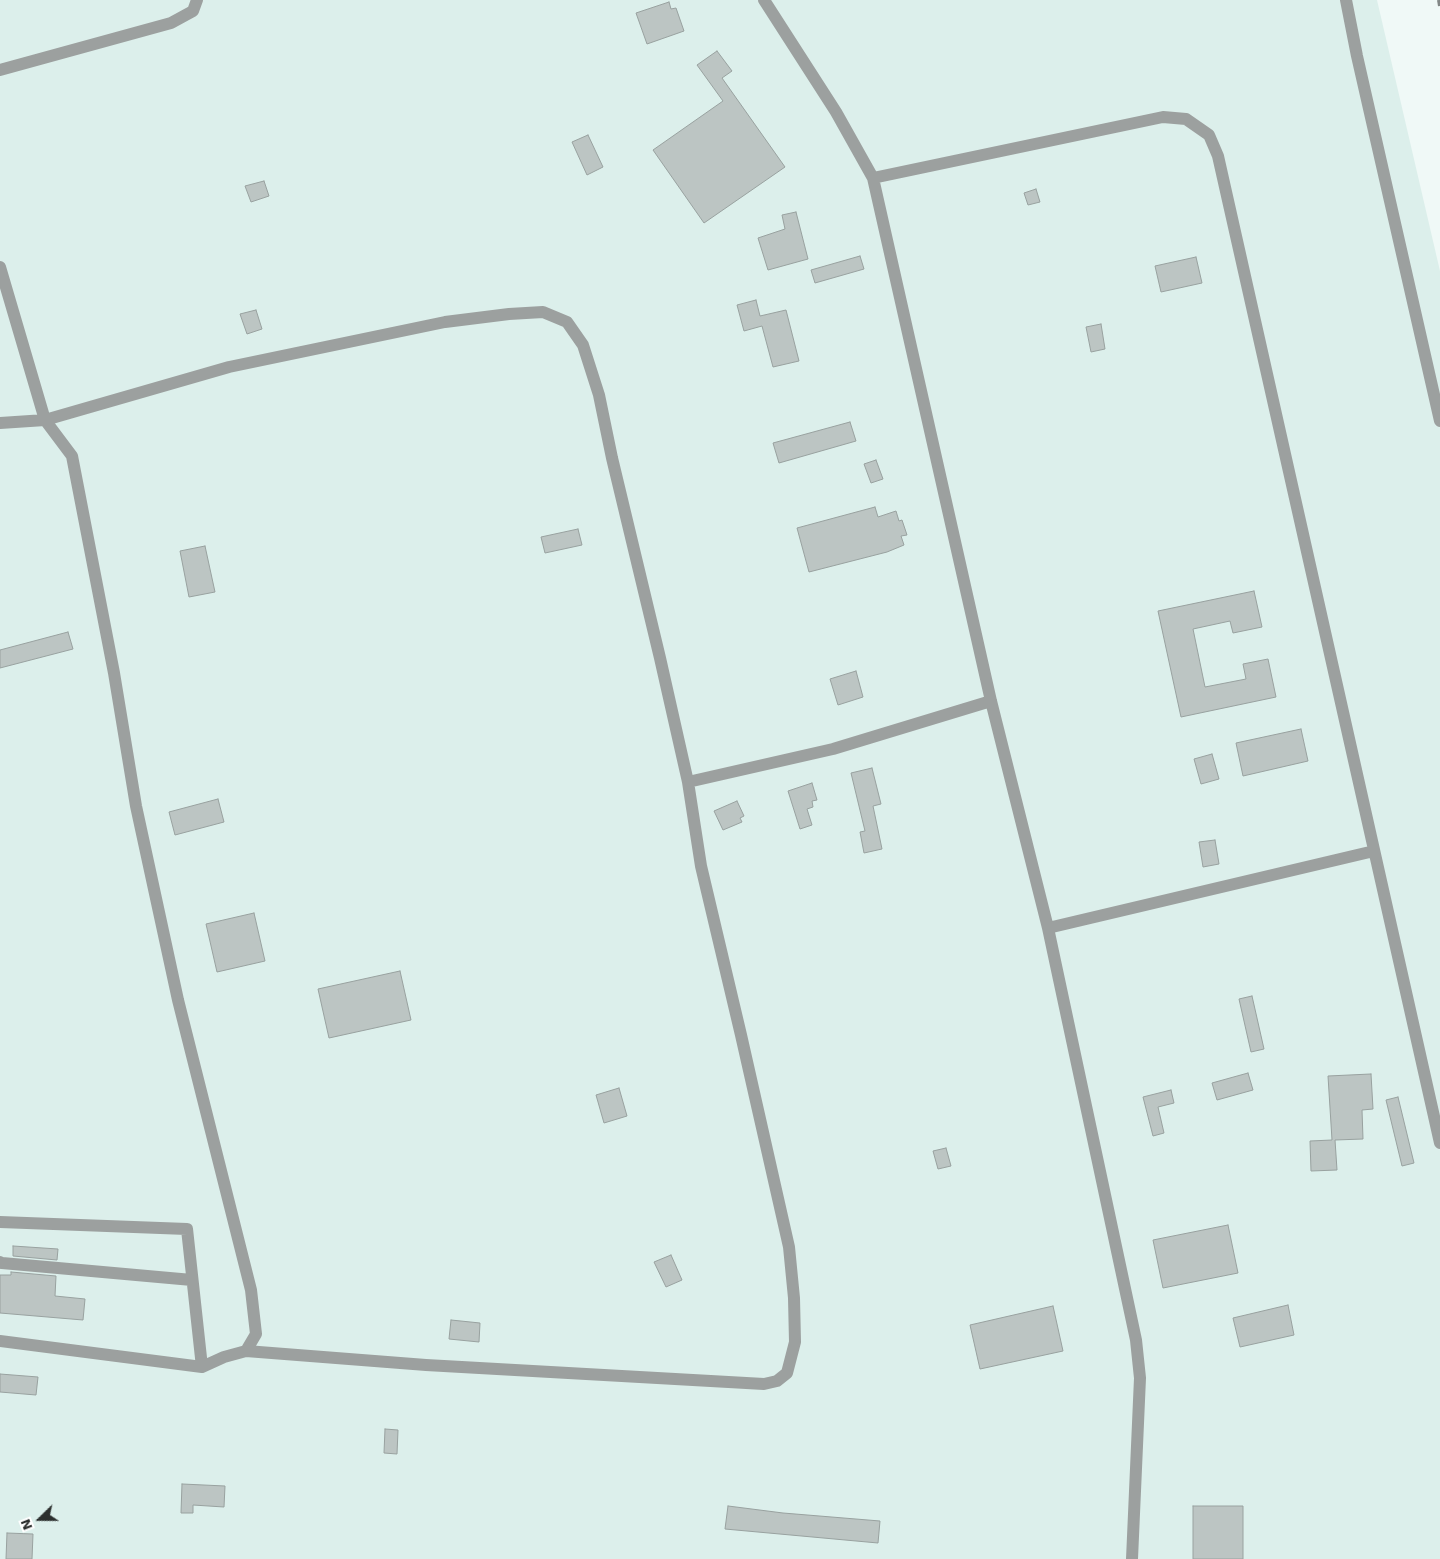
<!DOCTYPE html>
<html>
<head>
<meta charset="utf-8">
<style>
  body { margin:0 }
  #map { position:relative; width:1440px; height:1559px; overflow:hidden; background:#f0f9f7; font-family:"Work Sans",sans-serif }
  canvas { display:block }
  .north { position:absolute; left:15px; top:1494px; width:50px; height:50px; -webkit-text-stroke:4px #fff; paint-order:stroke; rotate:248deg; font-size:14px; font-weight:700; line-height:20px; text-align:center; color:#2c2f2e }
  .north::after { content:''; display:block; margin:auto; width:18px; height:22px; background:#2c2f2e; clip-path:polygon(50% 0,100% 100%,50% 72%,0 100%) }
</style>
</head>
<body>
<div id="map">
<canvas width="1440" height="1559"></canvas>
<div class="north">N</div>
</div>
<script>
const c = document.querySelector('canvas').getContext('2d');
c.lineJoin = 'round';
function fillPath(path, color) { c.fillStyle = color; c.fill(path, 'evenodd'); }
const shape = rows => new Path2D(rows.map(r => 'M' + r).join(''));
function strokePath(path, color, width, dash) { c.strokeStyle = color; c.lineWidth = width; c.lineCap = dash ? 'butt' : 'round'; c.setLineDash(dash || []); c.stroke(path); }
const built = shape([
  [0,0,1377,0,1440,271,1440,1559,0,1559]
]);
const building = shape([
  [669,2,671,9,676,8,684,31,647,44,636,13,669,2],
  [717,51,732,71,722,78,785,167,704,223,653,150,723,101,697,65,717,51],
  [588,135,603,167,587,175,572,142,588,135],
  [264,181,269,196,251,202,245,186,264,181],
  [1036,189,1040,202,1028,205,1024,193,1036,189],
  [796,212,808,259,768,270,758,238,785,229,782,215,796,212],
  [860,256,864,269,815,283,811,270,860,256],
  [1196,257,1202,283,1161,292,1155,266,1196,257],
  [756,300,760,316,786,310,799,361,773,367,762,326,744,331,737,305,756,300],
  [256,310,262,329,247,334,240,314,256,310],
  [1101,324,1105,349,1091,352,1086,327,1101,324],
  [850,422,856,441,779,463,773,443,850,422],
  [876,460,883,479,871,483,864,464,876,460],
  [875,507,878,517,896,511,899,521,902,520,907,535,901,536,904,545,887,552,809,572,797,528,875,507],
  [578,529,582,545,545,553,541,537,578,529],
  [205,546,215,592,189,597,180,551,205,546],
  [1254,591,1262,627,1233,633,1230,621,1193,629,1205,687,1246,679,1243,664,1268,659,1276,697,1181,717,1158,611,1254,591],
  [68,632,73,649,0,668,0,650,68,632],
  [856,671,863,697,838,705,830,679,856,671],
  [1301,729,1308,761,1243,776,1236,743,1301,729],
  [1212,754,1219,779,1201,784,1194,759,1212,754],
  [872,768,881,804,873,806,882,849,864,853,860,832,865,831,851,773,872,768],
  [812,783,817,800,812,801,813,807,807,809,812,825,800,829,788,791,812,783],
  [218,799,224,822,175,835,169,812,218,799],
  [737,801,744,816,740,818,742,822,723,830,714,811,737,801],
  [1215,840,1219,864,1203,867,1199,842,1215,840],
  [254,913,265,961,217,972,206,924,254,913],
  [400,971,411,1020,329,1038,318,989,400,971],
  [1252,996,1264,1049,1251,1052,1239,999,1252,996],
  [1248,1073,1253,1090,1217,1100,1212,1083,1248,1073],
  [1371,1074,1373,1109,1362,1110,1363,1139,1335,1140,1337,1170,1311,1171,1310,1141,1332,1140,1328,1076,1371,1074],
  [619,1088,627,1116,604,1123,596,1095,619,1088],
  [1171,1090,1174,1103,1158,1107,1164,1133,1153,1136,1143,1097,1171,1090],
  [1398,1097,1414,1163,1402,1166,1386,1100,1398,1097],
  [946,1148,951,1166,938,1169,933,1151,946,1148],
  [1228,1225,1238,1273,1163,1288,1153,1240,1228,1225],
  [13,1246,58,1249,57,1260,13,1256,13,1246],
  [671,1255,682,1280,666,1287,654,1262,671,1255],
  [11,1272,56,1276,55,1296,85,1299,83,1320,0,1313,0,1275,11,1275,11,1272],
  [1288,1305,1294,1335,1240,1347,1233,1318,1288,1305],
  [1053,1306,1063,1351,980,1369,970,1325,1053,1306],
  [451,1320,480,1323,479,1342,449,1339,451,1320],
  [0,1374,38,1377,36,1395,0,1392,0,1374],
  [385,1429,398,1430,397,1454,384,1453,385,1429],
  [182,1484,225,1486,224,1507,193,1505,193,1513,181,1513,182,1484],
  [728,1506,783,1513,880,1521,878,1543,725,1529,728,1506],
  [1193,1506,1243,1506,1243,1559,1193,1559,1193,1506],
  [7,1533,33,1534,32,1559,6,1559,7,1533]
]);
const minor = shape([
  [764,0,836,112,873,178,991,701,1048,928,1136,1340,1140,1378,1132,1559],
  [1346,0,1357,56,1440,421],
  [0,70,171,23,193,11,197,0],
  [873,178,1163,117,1186,119,1209,135,1218,156,1440,1143],
  [0,267,45,420,72,456,114,673,136,806,178,1000,251,1290,256,1334,246,1351,224,1357,202,1367,0,1341],
  [0,423,45,420,229,367,445,322,509,314,543,312,567,322,583,345,599,395,612,458,660,658,688,782,701,866,741,1035,789,1247,794,1298,795,1342,787,1373,777,1381,764,1384,426,1365,246,1351],
  [688,782,833,749,991,701],
  [1048,928,1374,851],
  [0,1222,187,1229,202,1367],
  [0,1262,2,1263,192,1280]
]);
const rail = shape([
  [1439,0,1440,6]
]);
fillPath(built, '#dcefeb');
fillPath(building, '#bcc5c3');
strokePath(building, '#99a2a0', 1);
strokePath(minor, '#9ca09f', 12);
strokePath(rail, '#828786', 4, [6, 6]);
</script>
</body>
</html>
